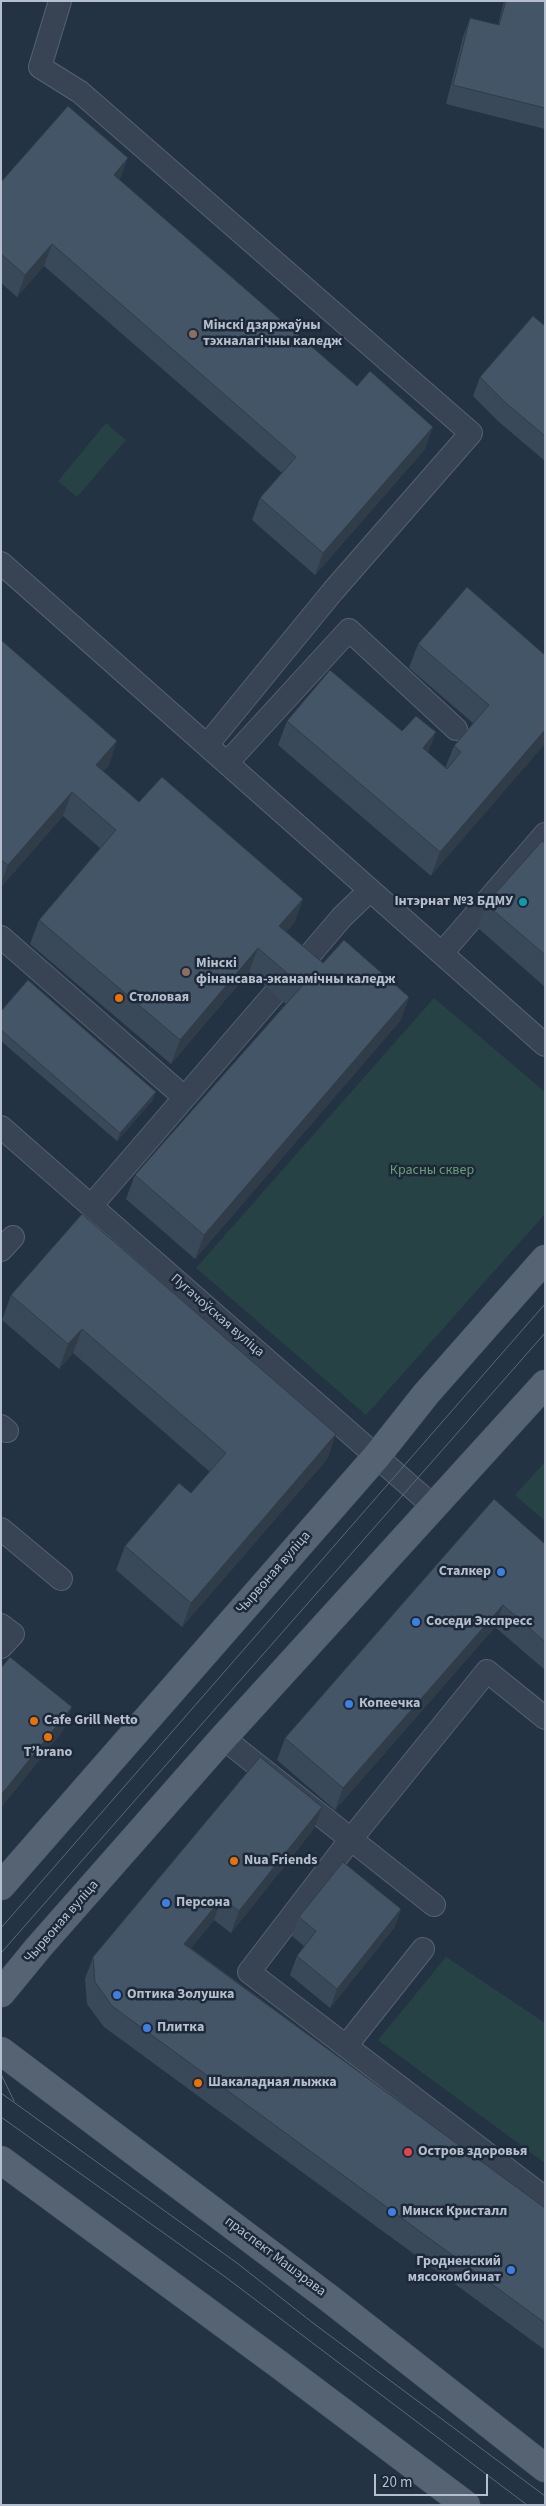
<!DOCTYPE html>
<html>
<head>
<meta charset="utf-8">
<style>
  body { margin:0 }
  #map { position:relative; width:546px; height:2506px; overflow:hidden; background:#243343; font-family:"Source Sans 3",sans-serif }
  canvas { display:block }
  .frame { position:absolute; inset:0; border:2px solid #b5bfcd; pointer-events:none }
  .scale { position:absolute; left:374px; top:2474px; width:114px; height:22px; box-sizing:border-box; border:2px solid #b5bfcd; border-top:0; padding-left:6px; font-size:15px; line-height:18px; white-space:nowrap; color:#b5bfcd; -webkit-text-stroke:4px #1d2938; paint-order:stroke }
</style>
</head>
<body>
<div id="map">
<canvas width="546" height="2506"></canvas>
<div class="frame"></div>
<div class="scale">20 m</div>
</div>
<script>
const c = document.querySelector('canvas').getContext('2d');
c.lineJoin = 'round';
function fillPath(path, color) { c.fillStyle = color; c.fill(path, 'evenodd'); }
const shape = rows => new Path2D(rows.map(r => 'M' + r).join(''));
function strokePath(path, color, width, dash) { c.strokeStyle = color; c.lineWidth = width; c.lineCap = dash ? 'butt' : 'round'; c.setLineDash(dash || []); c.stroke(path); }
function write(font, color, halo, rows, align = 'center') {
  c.font = font + ' "Source Sans 3",sans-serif'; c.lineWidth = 5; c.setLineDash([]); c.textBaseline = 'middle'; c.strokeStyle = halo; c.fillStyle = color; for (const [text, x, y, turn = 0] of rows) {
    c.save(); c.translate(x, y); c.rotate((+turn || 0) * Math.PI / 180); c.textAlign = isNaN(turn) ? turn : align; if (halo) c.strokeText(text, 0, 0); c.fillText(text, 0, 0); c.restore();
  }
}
const green = shape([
  [106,423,126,440,77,497,58,481],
  [434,998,545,1092,545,1214,366,1415,196,1268],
  [545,1462,545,1521,515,1495],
  [446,1957,545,2023,545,2163,378,2040]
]);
const service = shape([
  [60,1,40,67,80,92,471,433,333,591,207,745],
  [1,563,545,1045],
  [227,763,349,630,456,729],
  [1,937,184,1097],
  [442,953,545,834],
  [296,971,342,917,370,890],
  [1,1127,433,1506],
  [91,1206,274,994],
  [1,1250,13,1237],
  [1,1426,7,1431],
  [1,1529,61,1579],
  [1,1625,13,1634,1,1647],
  [545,1718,487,1671,351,1839,249,1972,545,2198],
  [223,1738,434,1905],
  [346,2046,423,1949]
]);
const primary = shape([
  [1,1886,376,1457,426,1394,545,1259],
  [1,1993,38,1948,223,1738,545,1384],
  [1,2051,330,2299,545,2468],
  [1,2160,281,2366,466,2505]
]);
const tram = shape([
  [1,1928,545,1304],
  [1,1953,545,1333],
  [1,2074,14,2101],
  [1,2093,237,2263,313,2323,545,2496],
  [1,2117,224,2276,527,2505]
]);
const wall = shape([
  [504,1,545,1,545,129,446,104,463,37,470,18,498,25],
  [120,180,425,449,315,575,252,520,260,498,282,473,44,266,17,297,1,283,1,182],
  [545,326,545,461,499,422,473,396,480,377],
  [1,640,109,765,103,771,139,802,303,899,294,923,286,932,323,963,409,997,400,1021,195,1259,126,1199,135,1175,286,1004,249,972,171,1064,30,944,39,920,100,848,63,816,1,887],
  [418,644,545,655,431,876,278,745,287,721,402,731,445,768,454,746,473,723,409,668],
  [545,843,545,987,478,928,486,904],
  [1,1011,153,1100,117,1141,1,1041],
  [82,1214,328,1458,182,1627,116,1570,125,1546,191,1493,210,1472,73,1353,59,1369,2,1320,11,1295],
  [545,1544,545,1670,495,1627,335,1810,277,1760,285,1738],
  [322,1807,314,1829,231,1933,214,1920,191,1948,545,2208,545,2350,104,2027,87,2004,85,1979,93,1957],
  [401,1909,394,1928,330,2008,290,1975,297,1956,304,1946,292,1936,299,1917]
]);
const shadedWall = shape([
  [128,158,120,180,114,175],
  [52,244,44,266,17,297,25,275],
  [433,427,425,449,315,575,323,553],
  [545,730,545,744,431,876,440,852],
  [436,732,427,757,423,748],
  [117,741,109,765,88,789,96,765],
  [72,792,63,816,1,887,1,883,8,865],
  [303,899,294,923,271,950,279,926],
  [258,948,249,972,171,1064,180,1040],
  [409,997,400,1021,195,1259,204,1235],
  [156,1092,153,1100,117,1141,120,1133],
  [82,1329,73,1353,59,1369,68,1344],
  [336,1434,328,1458,182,1627,191,1603],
  [503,1605,495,1627,335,1810,343,1788],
  [72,1707,63,1731,1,1808,1,1795],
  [322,1807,314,1829,231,1933,239,1911],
  [222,1898,214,1920,176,1966,184,1944],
  [401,1909,394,1928,330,2008,337,1989]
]);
const building = shape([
  [506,1,545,1,545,108,453,85,470,18,499,25,506,1],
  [68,106,128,158,114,175,357,386,370,371,433,427,323,553,260,498,296,457,52,244,25,275,1,254,1,182,68,106],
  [533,316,545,326,545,436,506,403,480,377,533,316],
  [467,587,545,655,545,730,440,852,287,721,330,670,402,731,416,716,436,732,423,748,447,769,461,752,454,746,489,705,418,644,467,587],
  [1,640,117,741,96,765,139,802,162,777,303,899,279,926,323,963,344,940,409,997,204,1235,135,1175,302,986,258,948,180,1040,39,920,116,830,72,792,8,865,1,860,1,777,2,776,1,775,1,640],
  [542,841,545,843,545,955,486,904,542,841],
  [28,980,156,1092,120,1133,1,1030,1,1011,28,980],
  [82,1214,336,1434,191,1603,125,1546,179,1483,191,1493,226,1453,82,1329,68,1344,11,1295,82,1214],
  [494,1499,545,1544,545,1642,503,1605,343,1788,285,1738,494,1499],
  [10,1657,72,1707,1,1795,1,1668,10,1657],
  [260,1757,322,1807,239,1911,222,1898,184,1944,545,2208,545,2323,112,2006,95,1982,93,1957,260,1757],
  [343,1862,401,1909,337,1989,297,1956,316,1931,299,1917,343,1862]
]);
const markers = [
  [193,334,5,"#8d6e63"],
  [523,902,5,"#0f9aa8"],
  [186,972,5,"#8d6e63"],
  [119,998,5,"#e8710a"],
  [501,1572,5,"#3f7fe0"],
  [416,1622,5,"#3f7fe0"],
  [349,1704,5,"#3f7fe0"],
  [34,1721,5,"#e8710a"],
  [48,1737,5,"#e8710a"],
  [234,1861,5,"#e8710a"],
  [166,1903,5,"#3f7fe0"],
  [117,1995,5,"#3f7fe0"],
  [147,2028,5,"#3f7fe0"],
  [198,2083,5,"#e8710a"],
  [408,2152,5,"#e0444e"],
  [392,2212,5,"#3f7fe0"],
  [511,2270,5,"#3f7fe0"]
];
const poiNames = [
  ["Мінскі дзяржаўны",203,326],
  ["тэхналагічны каледж",203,342],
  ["Інтэрнат №3 БДМУ",513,902,"right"],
  ["Мінскі",196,964],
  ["фінансава-эканамічны каледж",196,980],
  ["Столовая",129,998],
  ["Сталкер",491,1572,"right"],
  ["Соседи Экспресс",426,1622],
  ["Копеечка",359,1704],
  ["Cafe Grill Netto",44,1721],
  ["T’brano",48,1753,"center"],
  ["Nua Friends",244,1861],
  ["Персона",176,1903],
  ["Оптика Золушка",127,1995],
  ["Плитка",157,2028],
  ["Шакаладная лыжка",208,2083],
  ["Остров здоровья",418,2152],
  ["Минск Кристалл",402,2212],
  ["Гродненский",501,2262,"right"],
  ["мясокомбинат",501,2278,"right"]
];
const parkNames = [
  ["Красны сквер",432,1171]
];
const streetNames = [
  ["Пугачоўская вуліца",217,1316,41],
  ["Чырвоная вуліца",274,1573,-49],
  ["Чырвоная вуліца",62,1922,-49],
  ["праспект Машэрава",275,2257,37]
];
fillPath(green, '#264244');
strokePath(service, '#566270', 24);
strokePath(primary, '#45505f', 29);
strokePath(service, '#384453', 22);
strokePath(primary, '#566373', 28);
strokePath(tram, '#5a697a', 1);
fillPath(wall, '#3a4959');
fillPath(shadedWall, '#303c48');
fillPath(building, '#445567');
strokePath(building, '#303c48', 1);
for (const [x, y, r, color] of markers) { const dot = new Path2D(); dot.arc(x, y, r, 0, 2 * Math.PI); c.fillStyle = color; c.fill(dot); strokePath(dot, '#1d2938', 2); }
write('bold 14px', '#b5bfcd', '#1d2938', poiNames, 'left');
write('14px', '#6a9f74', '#1d2938', parkNames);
write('14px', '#b5bfcd', '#1d2938', streetNames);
</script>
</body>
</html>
